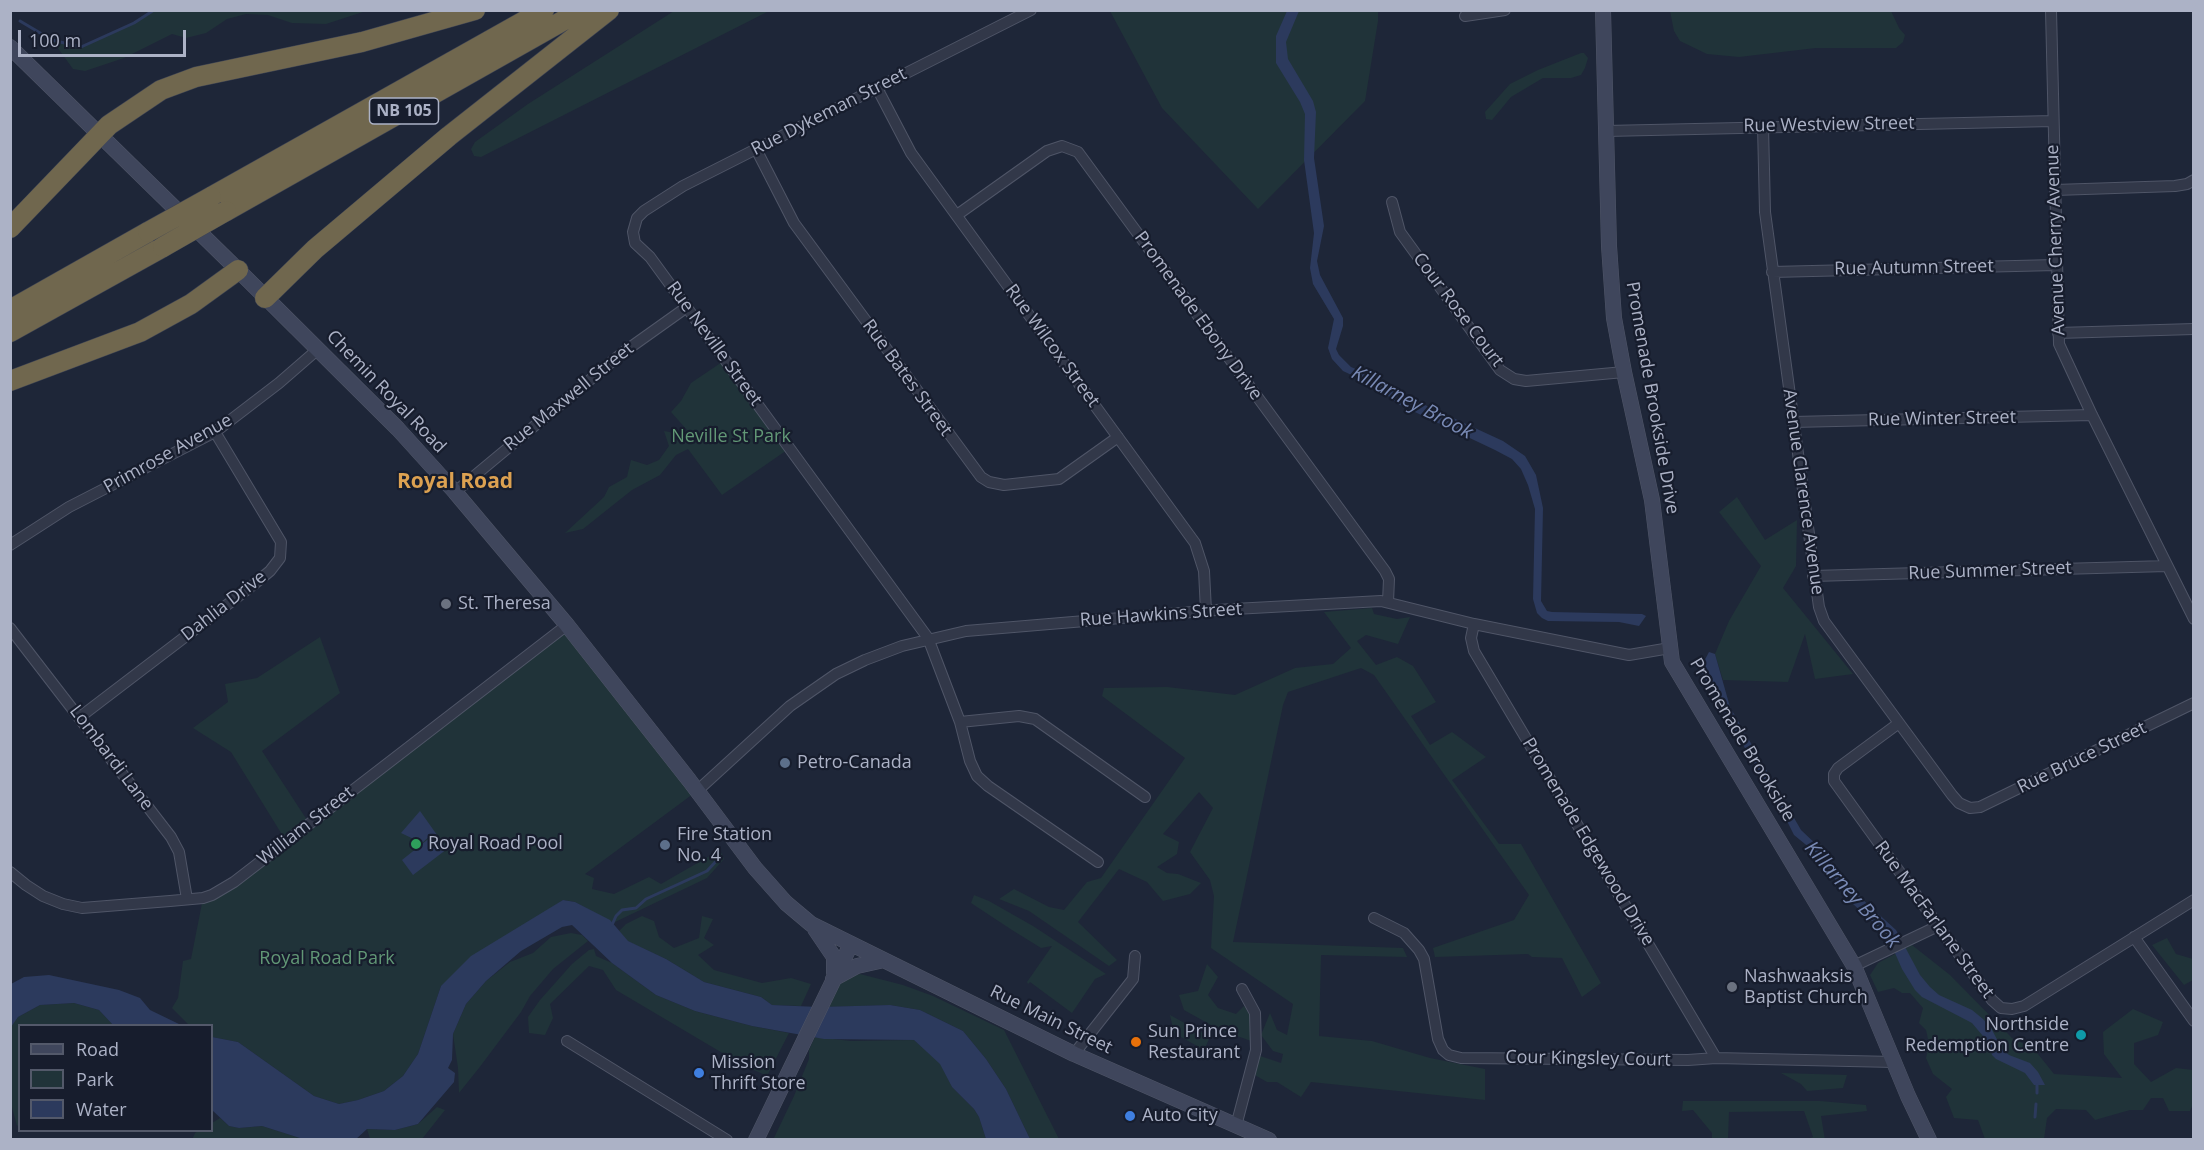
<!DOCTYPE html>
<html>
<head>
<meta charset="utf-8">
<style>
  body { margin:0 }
  #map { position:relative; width:2204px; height:1150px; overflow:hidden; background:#1e2638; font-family:"Open Sans",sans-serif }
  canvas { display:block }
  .frame { position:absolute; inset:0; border:12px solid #acb2c6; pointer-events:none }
  .legend { position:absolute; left:18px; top:1024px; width:195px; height:108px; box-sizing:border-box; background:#171d2d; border:2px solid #53596a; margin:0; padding:8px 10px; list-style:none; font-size:18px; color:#acb2c6 }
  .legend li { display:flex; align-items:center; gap:12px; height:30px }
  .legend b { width:30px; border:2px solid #53596a }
  .scale { position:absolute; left:18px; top:30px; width:168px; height:27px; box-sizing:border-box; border:3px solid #acb2c6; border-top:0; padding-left:8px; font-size:18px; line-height:21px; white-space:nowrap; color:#acb2c6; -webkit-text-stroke:4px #171d2d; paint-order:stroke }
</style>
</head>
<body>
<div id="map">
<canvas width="2204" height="1150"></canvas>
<div class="frame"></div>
<ul class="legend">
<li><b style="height:8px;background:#3f465c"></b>Road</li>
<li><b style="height:16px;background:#203339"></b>Park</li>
<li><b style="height:16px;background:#2c3a5d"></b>Water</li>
</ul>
<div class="scale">100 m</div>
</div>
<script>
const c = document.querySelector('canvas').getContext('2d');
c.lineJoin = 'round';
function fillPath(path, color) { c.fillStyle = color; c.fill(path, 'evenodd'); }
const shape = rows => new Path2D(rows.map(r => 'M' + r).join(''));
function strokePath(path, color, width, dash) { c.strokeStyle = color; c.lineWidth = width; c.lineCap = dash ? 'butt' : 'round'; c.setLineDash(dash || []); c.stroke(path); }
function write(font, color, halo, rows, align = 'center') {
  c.font = font + ' "Open Sans",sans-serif'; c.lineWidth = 4.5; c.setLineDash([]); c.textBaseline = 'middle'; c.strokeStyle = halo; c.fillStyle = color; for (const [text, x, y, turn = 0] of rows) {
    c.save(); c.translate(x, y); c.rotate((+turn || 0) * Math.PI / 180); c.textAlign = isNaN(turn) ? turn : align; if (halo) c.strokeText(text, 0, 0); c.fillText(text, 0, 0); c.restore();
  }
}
const green = shape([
  [154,10,366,10,366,11,326,24,292,23,268,15,246,14,227,19,206,33,186,38,172,34,124,58,85,71,73,69,52,40,81,47,134,23],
  [674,11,769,11,481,157,474,156,471,149,475,142,528,104],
  [1110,11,1378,11,1378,21,1365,101,1258,209,1162,108],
  [1670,11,1891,11,1899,28,1905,35,1903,42,1896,48,1816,48,1739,57,1707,54,1680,41,1674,31],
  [1581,53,1584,53,1588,58,1585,68,1581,75,1571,78,1543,78,1511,97,1492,120,1486,119,1485,112,1510,84,1538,70],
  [725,360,790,448,722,495,688,449,676,455,660,475,632,490,583,529,565,533,604,497,609,487,627,477,631,460,647,465,659,460,669,446,664,431,680,434,687,430,671,412,681,401,691,383],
  [1737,497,1765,540,1797,520,1796,566,1783,588,1853,674,1815,679,1805,634,1788,682,1723,680,1715,654,1729,621,1761,566,1719,512],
  [1372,608,1374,614,1397,619,1410,617,1398,644,1366,635,1357,641,1376,665,1397,657,1413,666,1436,702,1411,716,1430,745,1452,732,1486,757,1452,780,1499,844,1521,844,1601,983,1582,997,1562,958,1532,957,1528,954,1435,957,1433,948,1514,920,1529,895,1374,675,1361,668,1288,692,1283,705,1233,942,1403,948,1407,957,1321,955,1319,1036,1372,1041,1430,1058,1485,1069,1485,1100,1311,1082,1301,1097,1277,1082,1267,1082,1253,1074,1257,1055,1281,1063,1283,1054,1273,1051,1261,1035,1270,1013,1277,1030,1287,1035,1293,1004,1211,948,1214,896,1210,880,1190,852,1213,808,1199,792,1163,834,1179,842,1177,854,1157,867,1167,873,1178,874,1201,883,1190,894,1163,901,1147,882,1119,869,1078,922,1117,960,1109,966,1029,911,999,899,1014,889,1049,907,1064,910,1087,882,1101,878,1185,758,1102,696,1104,688,1167,687,1235,695,1295,668,1333,664,1351,648,1324,612],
  [567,625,697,791,585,874,594,878,592,889,614,894,649,877,661,884,720,850,724,859,707,878,613,923,575,902,563,900,441,986,418,1054,403,1076,384,1091,358,1100,339,1104,314,1096,238,1042,212,1037,212,1026,189,1025,172,1008,178,998,183,961,191,959,203,898,286,841,231,752,193,728,228,702,225,684,257,678,320,637,340,693,262,751,309,823],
  [974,895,989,901,1033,926,1106,974,1095,979,1072,1013,1030,982,1028,984,1027,982,1052,946,1041,948,1012,930,971,903],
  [642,916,654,921,659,937,674,948,699,938,702,916,713,919,704,938,714,945,698,955,714,970,762,983,791,978,811,984,801,1006,772,1005,761,997,704,982,666,959,627,941,619,931,626,924],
  [571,933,582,935,588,941,553,969,530,996,521,1012,479,1068,459,1093,458,1068,453,1034,466,1004,486,981,510,962,533,953,551,937],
  [2167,938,2176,954,2193,959,2193,980,2184,985,2152,945],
  [1912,945,1950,975,2012,1038,2034,1049,2054,1074,2122,1078,2104,1054,2103,1032,2133,1009,2163,1022,2158,1035,2134,1043,2134,1064,2151,1082,2176,1068,2193,1070,2193,1104,2190,1111,2169,1111,2163,1098,2151,1098,2143,1110,2130,1110,2095,1120,2086,1110,2056,1109,2047,1118,2044,1139,1985,1139,1978,1120,1954,1118,1946,1097,1952,1089,1933,1074,1926,1058,1929,1044,1926,1030,1919,1023,1923,1008,1910,993,1902,993,1894,988,1878,992,1870,975,1878,963],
  [594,949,596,956,612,963,656,995,695,1011,752,1026,789,1033,767,1076,741,1064,616,990,603,970,589,966,550,1004,553,1018,545,1035,529,1033,528,1017,540,1000,572,964,589,950],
  [1207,964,1218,977,1208,995,1218,1008,1236,1014,1244,1006,1252,1018,1251,1041,1218,1029,1184,1010,1179,995,1198,991],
  [860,974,903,985,933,996,1004,1030,1059,1139,1030,1139,1006,1089,986,1059,963,1031,920,1010,890,1005,829,1007,840,984,849,977],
  [74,1003,99,1010,113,1025,20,1026,20,1124,17,1126,11,1104,10,1027,18,1017,40,1005],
  [1170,1015,1210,1037,1204,1050,1174,1033],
  [815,1037,851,1041,914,1040,941,1064,952,1087,974,1109,979,1117,986,1139,773,1140,794,1096,809,1059,809,1050],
  [1781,1073,1847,1075,1843,1088,1807,1091,1801,1084],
  [1683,1101,1820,1101,1866,1105,1867,1111,1821,1116,1825,1140,1810,1139,1810,1138,1813,1137,1804,1111,1729,1112,1728,1139,1735,1139,1712,1139,1712,1133,1693,1110,1682,1111],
  [437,1107,445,1110,422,1139,370,1139,367,1129,395,1130,418,1124],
  [220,1118,229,1126,239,1128,262,1126,303,1139,192,1140,195,1133,198,1131,212,1130,212,1123]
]);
const water = shape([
  [1287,11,1299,11,1286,42,1288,59,1313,101,1316,112,1314,158,1324,226,1317,261,1320,275,1343,318,1343,326,1336,349,1339,355,1351,367,1379,379,1412,399,1503,441,1525,456,1536,475,1543,508,1541,601,1547,611,1552,612,1642,614,1646,616,1639,626,1619,622,1548,621,1542,618,1537,613,1533,599,1535,509,1528,485,1521,469,1512,459,1495,450,1398,404,1377,387,1343,371,1332,359,1328,348,1334,319,1313,284,1310,268,1314,233,1304,160,1305,114,1300,102,1276,63,1276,36],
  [1709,652,1715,654,1730,707,1801,830,1820,848,1862,899,1896,930,1920,975,1930,987,1939,995,1972,1010,1983,1019,1991,1028,2002,1049,2009,1055,2030,1063,2038,1072,2045,1085,2034,1085,2025,1073,1996,1059,1992,1055,1988,1042,1972,1023,1922,997,1915,990,1902,969,1887,935,1853,904,1816,853,1794,835,1775,797,1721,709,1700,669],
  [420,811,447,849,413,875,402,860,432,836,431,835,422,843,401,833],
  [563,900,575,902,610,920,628,941,666,959,704,982,761,997,772,1005,819,1007,890,1005,920,1010,963,1031,986,1059,1006,1089,1030,1139,986,1139,979,1117,974,1109,952,1087,940,1064,914,1040,824,1039,752,1026,695,1011,656,995,612,963,572,925,562,927,521,951,486,981,466,1004,453,1034,452,1060,448,1068,455,1073,454,1082,418,1124,395,1130,367,1129,355,1140,303,1139,262,1126,239,1128,229,1126,212,1110,212,1037,238,1042,314,1096,339,1104,358,1100,384,1091,403,1076,418,1054,441,986,471,956],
  [49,975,119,990,140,998,150,1010,181,1025,113,1025,99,1010,74,1003,40,1005,18,1017,11,1027,11,984,24,977]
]);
const stream = shape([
  [20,21,52,40,81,47,134,23,154,10],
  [612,925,616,916,622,910,636,908,646,899,707,871,719,858],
  [2037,1085,2037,1093],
  [2035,1117,2036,1104]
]);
const street = shape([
  [1031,10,683,186,644,211,637,218,633,232,635,243,650,257,928,638,960,722,970,761,977,776,988,786,1098,862],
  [2051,10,2059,344,2092,415,2194,619],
  [1465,16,1505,10],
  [877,88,911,153,1195,543,1204,571,1206,611],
  [1763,126,1765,212,1819,607,1824,621,1952,795,1959,803,1970,808,1980,807,2194,703],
  [1606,131,2053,121],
  [756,149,794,223,981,477,989,482,1004,485,1059,479,1118,437],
  [2055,190,2175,186,2187,184,2194,180],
  [1392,202,1400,232,1500,370,1514,379,1526,381,1624,372],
  [957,215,1047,151,1062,146,1078,152,1385,571,1389,579,1388,602],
  [1772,272,2056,265],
  [2058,333,2194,329],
  [1793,422,2092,415],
  [455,492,621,354,687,307],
  [10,545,69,507,215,432,279,383,317,350],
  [1813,576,2167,566],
  [1474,624,1471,638,1474,651,1716,1058],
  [10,628,171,837,179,852,187,899],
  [80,717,253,585,270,571,280,558,281,542,215,432],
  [960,722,1019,716,1035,719,1145,797],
  [1899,723,1838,768,1834,774,1834,781,1992,1000,2001,1008,2012,1009,2024,1006,2194,900],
  [697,791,790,706,836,674,865,660,902,646,966,631,1216,610,1381,601,1474,624,1629,655,1670,648],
  [10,872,26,885,43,896,63,904,82,908,170,901,203,898,212,895,234,882,567,625],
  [1374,918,1404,933,1419,950,1424,959,1438,1039,1443,1050,1449,1055,1461,1058,1688,1060,1716,1058,1894,1062],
  [2134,937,2194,1021],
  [1854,966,1938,926],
  [567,1041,727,1140],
  [1074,1054,1133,979,1135,956],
  [1236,1126,1256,1050,1255,1013,1242,989]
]);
const secondary = shape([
  [1603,10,1609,246,1614,318,1624,372,1652,500,1672,662,1854,966,1908,1096,1929,1140],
  [10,47,238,270,398,429,455,492,567,625,689,780,755,868,786,903,811,924,1074,1054,1269,1140],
  [815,929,834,957,834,973],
  [833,979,857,966,884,960],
  [756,1140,851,944]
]);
const highway = shape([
  [211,197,544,10],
  [226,211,582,10],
  [10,228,109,125,161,90,196,77,362,42,475,10],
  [265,298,315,249,449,136,609,10],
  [10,310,148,232],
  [10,332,163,247],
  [10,381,140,332,191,304,238,270]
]);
const highwayBridge = shape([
  [148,232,211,197],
  [163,247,226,211]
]);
const markers = [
  [446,604,6,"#6b7280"],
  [785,763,6,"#5c6f8a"],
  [416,844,6,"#2e9e5b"],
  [665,845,6,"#5c6f8a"],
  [1732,987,6,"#6b7280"],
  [2081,1035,6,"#0f9aa8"],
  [1136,1042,6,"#e8710a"],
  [699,1073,6,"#3f7fe0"],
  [1130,1116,6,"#3f7fe0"]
];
const shields = [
  [404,111,69]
];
const shieldNames = [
  ["NB 105",404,111]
];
const streetNames = [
  ["Rue Dykeman Street",829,112,-27],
  ["Rue Westview Street",1829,125,-1],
  ["Avenue Cherry Avenue",2056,240,-92],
  ["Rue Autumn Street",1914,268,-1],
  ["Cour Rose Court",1458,310,53],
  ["Promenade Ebony Drive",1198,316,54],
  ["Rue Neville Street",714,344,54],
  ["Rue Wilcox Street",1052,346,54],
  ["Rue Bates Street",907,378,54],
  ["Chemin Royal Road",386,392,46],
  ["Rue Maxwell Street",569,397,-39],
  ["Promenade Brookside Drive",1652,398,80],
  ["Rue Winter Street",1942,419,-1],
  ["Primrose Avenue",168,454,-29],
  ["Avenue Clarence Avenue",1803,492,82],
  ["Rue Summer Street",1990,571,-2],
  ["Dahlia Drive",224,606,-38],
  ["Rue Hawkins Street",1161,615,-4],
  ["Promenade Brookside",1742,740,59],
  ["Lombardi Lane",111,758,53],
  ["Rue Bruce Street",2082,758,-26],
  ["William Street",306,826,-38],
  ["Promenade Edgewood Drive",1588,842,59],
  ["Rue MacFarlane Street",1934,920,54],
  ["Rue Main Street",1051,1020,26],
  ["Cour Kingsley Court",1588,1059,1]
];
const parkNames = [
  ["Neville St Park",731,437],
  ["Royal Road Park",327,959]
];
const poiNames = [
  ["St. Theresa",458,604],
  ["Petro-Canada",797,763],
  ["Fire Station",677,835],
  ["No. 4",677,856],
  ["Royal Road Pool",428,844],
  ["Nashwaaksis",1744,977],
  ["Baptist Church",1744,998],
  ["Northside",2069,1025,"right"],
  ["Redemption Centre",2069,1046,"right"],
  ["Sun Prince",1148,1032],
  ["Restaurant",1148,1053],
  ["Mission",711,1063],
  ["Thrift Store",711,1084],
  ["Auto City",1142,1116]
];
const waterNames = [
  ["Killarney Brook",1412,403,28],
  ["Killarney Brook",1852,895,49]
];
const quarterNames = [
  ["Royal Road",455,482]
];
fillPath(green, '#203339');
fillPath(water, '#2c3a5d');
strokePath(stream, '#2c3a5d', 3);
strokePath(street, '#4f5567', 12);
strokePath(secondary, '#4f5567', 16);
strokePath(highway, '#3c4253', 21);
strokePath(street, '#323849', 10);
strokePath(secondary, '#3f465c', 15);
strokePath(highway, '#70674e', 20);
strokePath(highwayBridge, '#3c4253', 21, []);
strokePath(highwayBridge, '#70674e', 20);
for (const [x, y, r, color] of markers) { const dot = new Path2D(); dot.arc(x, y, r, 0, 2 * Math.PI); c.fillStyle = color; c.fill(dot); strokePath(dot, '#171d2d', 2); }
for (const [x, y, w] of shields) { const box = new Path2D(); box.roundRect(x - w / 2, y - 13, w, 26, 4.5); c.fillStyle = '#171d2d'; c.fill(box); strokePath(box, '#acb2c6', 1.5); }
write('bold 16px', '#acb2c6', null, shieldNames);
write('18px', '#acb2c6', '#171d2d', streetNames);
write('18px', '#629876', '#171d2d', parkNames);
write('18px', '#acb2c6', '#171d2d', poiNames, 'left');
write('italic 20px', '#798ab5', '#171d2d', waterNames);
write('bold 21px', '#dca151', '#171d2d', quarterNames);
</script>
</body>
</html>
